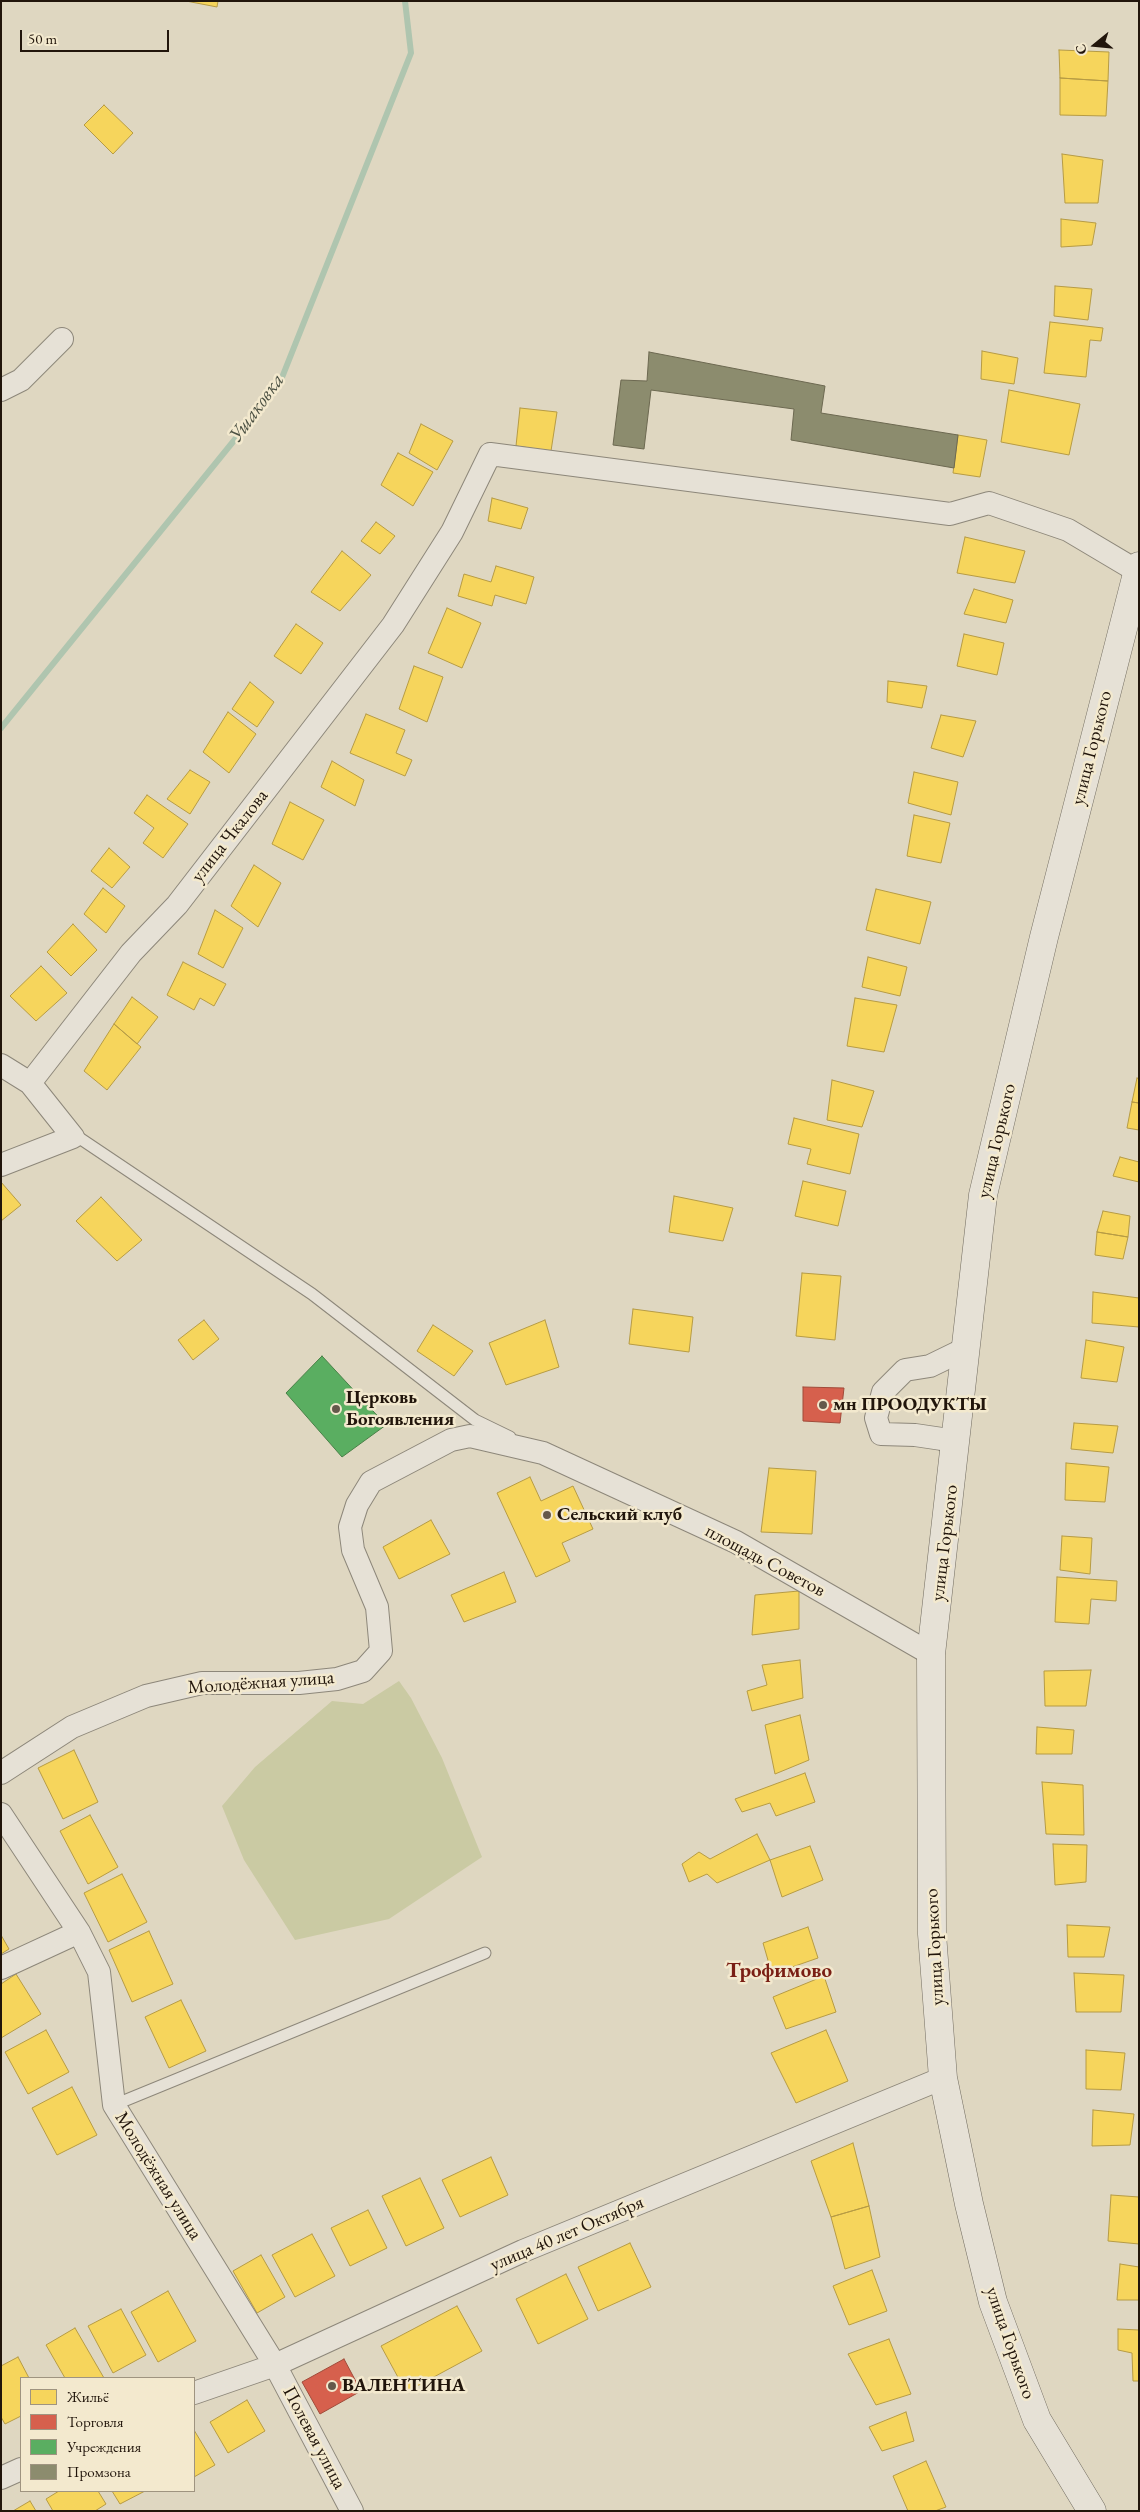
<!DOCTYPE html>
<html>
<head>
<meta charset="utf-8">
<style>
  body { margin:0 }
  #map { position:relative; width:1140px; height:2512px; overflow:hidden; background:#dfd7c1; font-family:"EB Garamond",serif }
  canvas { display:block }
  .frame { position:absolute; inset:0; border:2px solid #21150b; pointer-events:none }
  .legend { position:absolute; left:20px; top:2377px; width:175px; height:115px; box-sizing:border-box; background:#f3e9ce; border:1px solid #9f9480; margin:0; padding:6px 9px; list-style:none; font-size:15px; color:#21150b }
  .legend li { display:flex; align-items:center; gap:10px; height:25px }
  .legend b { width:25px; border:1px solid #9f9480 }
  .north { position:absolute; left:1070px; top:20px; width:50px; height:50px; -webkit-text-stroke:4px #f3e9ce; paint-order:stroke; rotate:253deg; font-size:14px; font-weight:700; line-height:20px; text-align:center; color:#21150b }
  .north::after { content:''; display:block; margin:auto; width:18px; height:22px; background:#21150b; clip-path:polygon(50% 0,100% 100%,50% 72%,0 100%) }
  .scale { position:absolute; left:20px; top:30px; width:149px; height:22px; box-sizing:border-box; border:2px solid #21150b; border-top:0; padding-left:6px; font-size:15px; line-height:18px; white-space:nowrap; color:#21150b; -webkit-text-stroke:4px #f3e9ce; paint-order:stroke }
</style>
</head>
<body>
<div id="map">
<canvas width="1140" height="2512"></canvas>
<div class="frame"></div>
<ul class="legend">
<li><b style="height:14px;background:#f6d55c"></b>Жильё</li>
<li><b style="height:14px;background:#d6604d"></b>Торговля</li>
<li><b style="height:14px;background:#5aae61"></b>Учреждения</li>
<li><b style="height:14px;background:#8c8c6e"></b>Промзона</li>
</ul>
<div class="north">С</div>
<div class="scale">50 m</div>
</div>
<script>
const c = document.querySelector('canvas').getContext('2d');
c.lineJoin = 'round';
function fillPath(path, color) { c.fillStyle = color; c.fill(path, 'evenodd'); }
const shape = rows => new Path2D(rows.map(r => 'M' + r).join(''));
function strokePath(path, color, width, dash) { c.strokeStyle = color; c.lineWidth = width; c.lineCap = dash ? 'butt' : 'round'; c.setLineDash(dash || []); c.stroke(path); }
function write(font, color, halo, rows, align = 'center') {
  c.font = font + ' "EB Garamond",serif'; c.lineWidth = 5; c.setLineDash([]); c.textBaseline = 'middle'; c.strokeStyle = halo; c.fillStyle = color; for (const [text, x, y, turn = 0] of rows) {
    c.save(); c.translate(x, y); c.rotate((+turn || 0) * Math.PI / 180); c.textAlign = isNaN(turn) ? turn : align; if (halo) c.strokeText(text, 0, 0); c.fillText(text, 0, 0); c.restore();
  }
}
const green = shape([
  [399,1681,411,1698,442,1758,482,1857,389,1919,295,1940,244,1860,222,1806,255,1767,332,1701,363,1704]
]);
const homes = shape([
  [186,1,218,1,217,7,186,1],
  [1059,50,1109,52,1108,81,1060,78,1059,50],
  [1060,78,1108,81,1106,116,1060,115,1060,78],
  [104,105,133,133,113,154,84,125,104,105],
  [1062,154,1103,160,1098,203,1065,203,1062,154],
  [1061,219,1096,223,1092,245,1061,247,1061,219],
  [1055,286,1092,289,1088,320,1054,316,1055,286],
  [1050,322,1103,328,1101,341,1090,340,1086,377,1044,373,1050,322],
  [982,351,1018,358,1014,384,981,379,982,351],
  [1009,390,1080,404,1069,455,1001,442,1009,390],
  [520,408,557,412,551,451,516,446,520,408],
  [421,424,453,441,437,470,409,453,421,424],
  [958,435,987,440,980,477,953,473,958,435],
  [398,453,433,472,413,506,381,485,398,453],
  [492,498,528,508,521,529,488,521,492,498],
  [376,522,395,536,380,554,361,541,376,522],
  [965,537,1025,551,1015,583,957,573,965,537],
  [342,551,371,575,340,611,311,592,342,551],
  [496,566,534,577,526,604,495,595,492,606,458,596,464,574,491,582,496,566],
  [974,589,1013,600,1006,623,964,614,974,589],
  [447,608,481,623,462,668,428,653,447,608],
  [296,624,323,643,301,674,274,656,296,624],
  [964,634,1004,643,997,675,957,666,964,634],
  [414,666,443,677,427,722,399,709,414,666],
  [888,681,927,686,922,708,887,702,888,681],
  [250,682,274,702,257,727,232,709,250,682],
  [228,712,256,734,229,773,203,752,228,712],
  [366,714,405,730,396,753,412,760,405,776,350,753,366,714],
  [941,715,976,721,963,757,931,748,941,715],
  [332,761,364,780,355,806,321,787,332,761],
  [190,770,210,782,190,814,167,799,190,770],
  [914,772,958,782,951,815,908,803,914,772],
  [147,795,188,824,163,858,143,843,154,828,134,813,147,795],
  [290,802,324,820,303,860,272,844,290,802],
  [914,815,950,823,941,863,907,856,914,815],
  [109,848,130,867,112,888,91,871,109,848],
  [254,865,281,883,258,927,231,906,254,865],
  [103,888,125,906,106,933,84,914,103,888],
  [876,889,931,902,920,944,866,930,876,889],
  [215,910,243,928,223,968,198,954,215,910],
  [73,924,97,950,71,976,47,952,73,924],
  [868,957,907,967,900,996,862,987,868,957],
  [183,962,226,984,214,1006,200,998,194,1010,167,995,183,962],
  [41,966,67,993,36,1021,10,996,41,966],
  [132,997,158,1017,137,1044,114,1024,132,997],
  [855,998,897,1005,884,1052,847,1046,855,998],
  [114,1024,141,1047,107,1090,84,1071,114,1024],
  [1137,1078,1139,1079,1139,1103,1132,1102,1137,1078],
  [832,1080,874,1091,862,1127,827,1120,832,1080],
  [1132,1102,1139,1103,1139,1130,1127,1128,1132,1102],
  [794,1118,859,1134,850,1174,807,1164,811,1149,788,1144,794,1118],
  [1120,1157,1139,1162,1139,1182,1113,1176,1120,1157],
  [803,1181,846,1191,838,1226,795,1216,803,1181],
  [1,1182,21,1205,1,1221,1,1182],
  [674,1196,733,1208,723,1241,669,1232,674,1196],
  [101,1197,142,1240,117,1261,76,1221,101,1197],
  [1103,1211,1130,1216,1128,1237,1097,1232,1103,1211],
  [1097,1232,1128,1237,1123,1259,1095,1255,1097,1232],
  [802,1273,841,1276,835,1340,796,1336,802,1273],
  [1093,1292,1139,1298,1139,1327,1092,1323,1093,1292],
  [633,1309,693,1317,689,1352,629,1344,633,1309],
  [204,1320,219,1339,193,1360,178,1340,204,1320],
  [545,1320,559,1367,506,1385,489,1343,545,1320],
  [433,1325,473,1351,454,1376,417,1351,433,1325],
  [1086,1340,1124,1347,1117,1382,1081,1378,1086,1340],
  [1074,1423,1118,1426,1113,1453,1071,1449,1074,1423],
  [1066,1463,1109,1467,1105,1502,1065,1500,1066,1463],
  [769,1468,816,1471,812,1534,761,1532,769,1468],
  [530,1477,541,1501,573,1486,593,1529,562,1543,570,1561,536,1577,497,1493,530,1477],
  [431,1520,450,1554,399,1579,383,1547,431,1520],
  [1062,1536,1092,1538,1090,1574,1060,1570,1062,1536],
  [504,1572,516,1602,464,1622,451,1595,504,1572],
  [1057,1577,1117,1581,1116,1601,1091,1599,1089,1624,1055,1622,1057,1577],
  [799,1591,799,1629,752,1635,755,1595,799,1591],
  [800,1660,803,1698,752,1711,747,1691,767,1685,762,1665,800,1660],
  [1091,1670,1086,1706,1045,1706,1044,1671,1091,1670],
  [800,1715,809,1760,775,1774,765,1725,800,1715],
  [1037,1727,1074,1730,1072,1754,1036,1754,1037,1727],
  [74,1750,98,1802,63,1819,38,1768,74,1750],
  [805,1773,815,1802,776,1816,770,1803,742,1812,735,1799,805,1773],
  [1042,1782,1083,1785,1084,1835,1046,1834,1042,1782],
  [90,1815,118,1867,88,1884,60,1831,90,1815],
  [757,1834,770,1860,717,1883,707,1874,689,1882,682,1864,699,1852,710,1859,757,1834],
  [1053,1844,1087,1845,1086,1882,1055,1885,1053,1844],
  [810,1846,823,1880,782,1897,770,1860,810,1846],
  [122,1874,147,1922,108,1942,84,1893,122,1874],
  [1067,1925,1110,1927,1104,1957,1068,1957,1067,1925],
  [808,1927,818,1958,772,1974,763,1943,808,1927],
  [149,1931,173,1984,132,2002,109,1950,149,1931],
  [1,1935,9,1949,1,1954,1,1935],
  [1074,1973,1124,1975,1121,2012,1076,2012,1074,1973],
  [16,1974,41,2014,1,2038,1,1984,16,1974],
  [824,1976,836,2012,786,2029,773,1997,824,1976],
  [181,2000,206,2051,169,2068,145,2017,181,2000],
  [46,2030,69,2072,28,2094,5,2052,46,2030],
  [826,2030,848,2081,796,2103,771,2053,826,2030],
  [1086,2050,1125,2053,1121,2090,1086,2089,1086,2050],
  [72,2087,97,2135,57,2155,32,2108,72,2087],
  [1093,2110,1134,2114,1130,2145,1092,2146,1093,2110],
  [853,2143,869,2206,831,2217,811,2161,853,2143],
  [491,2157,508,2195,460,2217,442,2180,491,2157],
  [420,2178,444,2228,406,2246,382,2196,420,2178],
  [1111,2195,1139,2197,1139,2244,1108,2241,1111,2195],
  [869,2206,880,2257,845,2269,831,2217,869,2206],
  [368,2210,387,2248,350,2266,331,2228,368,2210],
  [312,2234,335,2276,295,2297,272,2255,312,2234],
  [630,2243,651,2287,598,2311,578,2267,630,2243],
  [261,2255,285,2297,257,2313,233,2271,261,2255],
  [1120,2264,1139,2267,1139,2300,1117,2300,1120,2264],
  [872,2270,887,2311,849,2325,833,2286,872,2270],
  [566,2274,588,2319,538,2344,516,2299,566,2274],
  [168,2291,196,2341,158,2362,131,2312,168,2291],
  [457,2306,482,2351,406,2392,381,2346,457,2306],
  [121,2309,146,2355,113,2373,88,2326,121,2309],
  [75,2328,104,2378,65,2378,46,2345,75,2328],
  [1118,2329,1139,2330,1139,2381,1133,2381,1132,2353,1118,2350,1118,2329],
  [889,2339,911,2394,876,2405,848,2354,889,2339],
  [18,2357,29,2378,21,2378,21,2416,5,2424,1,2417,1,2366,18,2357],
  [247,2400,265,2431,228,2453,210,2422,247,2400],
  [906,2412,914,2441,882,2451,869,2427,906,2412],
  [194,2430,215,2465,194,2477,194,2430],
  [926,2461,946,2507,935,2511,908,2511,893,2476,926,2461],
  [59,2491,98,2491,106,2504,95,2511,53,2511,46,2499,59,2491],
  [112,2491,145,2491,120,2504,112,2491],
  [30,2501,36,2511,13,2511,30,2501]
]);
const shops = shape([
  [803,1387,844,1388,840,1423,803,1421,803,1387],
  [344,2359,361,2391,320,2414,302,2382,344,2359]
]);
const public = shape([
  [322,1356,386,1425,342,1457,286,1393,322,1356]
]);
const industry = shape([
  [649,352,825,386,821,413,958,435,954,468,791,440,794,409,651,390,644,449,613,445,621,380,647,381,649,352]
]);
const stream = shape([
  [1,728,279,385,411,53,405,1]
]);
const lane = shape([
  [72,1133,312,1294,475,1420,510,1437],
  [114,2105,485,1953]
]);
const street = shape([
  [1,390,21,380,62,339],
  [1,1065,30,1083],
  [1,1165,73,1137,30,1083,131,953,177,905,393,625,452,532,490,454,950,514,989,503,1068,530,1137,571],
  [956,1446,942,1439,915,1435,881,1434,876,1418,883,1392,905,1370,930,1366,967,1348],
  [1,1773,72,1727,146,1696,202,1683,299,1683,337,1679,363,1671,381,1651,377,1607,353,1550,350,1527,357,1505,371,1482,451,1440,470,1436,543,1453,736,1542,931,1654],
  [1,1814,79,1932,99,1972,114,2105,275,2365,352,2511],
  [1,1968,79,1932],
  [194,2393,275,2365,523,2251,943,2078],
  [1,2478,21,2469]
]);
const secondary = shape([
  [1092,2511,1037,2420,993,2302,969,2204,943,2078,932,1934,931,1654,983,1195,1044,937,1139,566]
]);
const markers = [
  [823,1405,5,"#64594b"],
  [336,1409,5,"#64594b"],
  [547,1515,5,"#64594b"],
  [332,2386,5,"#64594b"]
];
const streetNames = [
  ["улица Горького",1092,748,-76],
  ["улица Чкалова",230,836,-52],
  ["улица Горького",997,1141,-77],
  ["улица Горького",945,1543,-83],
  ["площадь Советов",765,1561,28],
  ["Молодёжная улица",261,1683,-4],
  ["улица Горького",935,1947,-93],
  ["Молодёжная улица",158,2176,58],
  ["улица 40 лет Октября",567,2234,-23],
  ["улица Горького",1010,2343,71],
  ["Полевая улица",314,2438,62]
];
const poiNames = [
  ["Церковь",346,1398],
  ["Богоявления",346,1420],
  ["мн ПРООДУКТЫ",833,1405],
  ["Сельский клуб",557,1515],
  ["ВАЛЕНТИНА",342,2386]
];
const waterNames = [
  ["Ушаковка",257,408,-54]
];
const quarterNames = [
  ["Трофимово",779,1971]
];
fillPath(green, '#cacaa3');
fillPath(homes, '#f6d55c');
strokePath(homes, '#b69b44', 1);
fillPath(shops, '#d6604d');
strokePath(shops, '#a04a39', 1);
fillPath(public, '#5aae61');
strokePath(public, '#498047', 1);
fillPath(industry, '#8c8c6e');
strokePath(industry, '#6c6850', 1);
strokePath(stream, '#afc5af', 6);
strokePath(lane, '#8d877a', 13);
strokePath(street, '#8d877a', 24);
strokePath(secondary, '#736d61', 29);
strokePath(lane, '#e6e1d6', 11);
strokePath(street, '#e6e1d6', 22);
strokePath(secondary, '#e6e1d6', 28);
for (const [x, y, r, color] of markers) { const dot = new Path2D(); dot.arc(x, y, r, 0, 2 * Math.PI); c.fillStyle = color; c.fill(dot); strokePath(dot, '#f3e9ce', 2); }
write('19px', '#21150b', '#f3e9ce', streetNames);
write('bold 19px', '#21150b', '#f3e9ce', poiNames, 'left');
write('italic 20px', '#4b5042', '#f3e9ce', waterNames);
write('bold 21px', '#7a1f14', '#f3e9ce', quarterNames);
</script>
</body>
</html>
